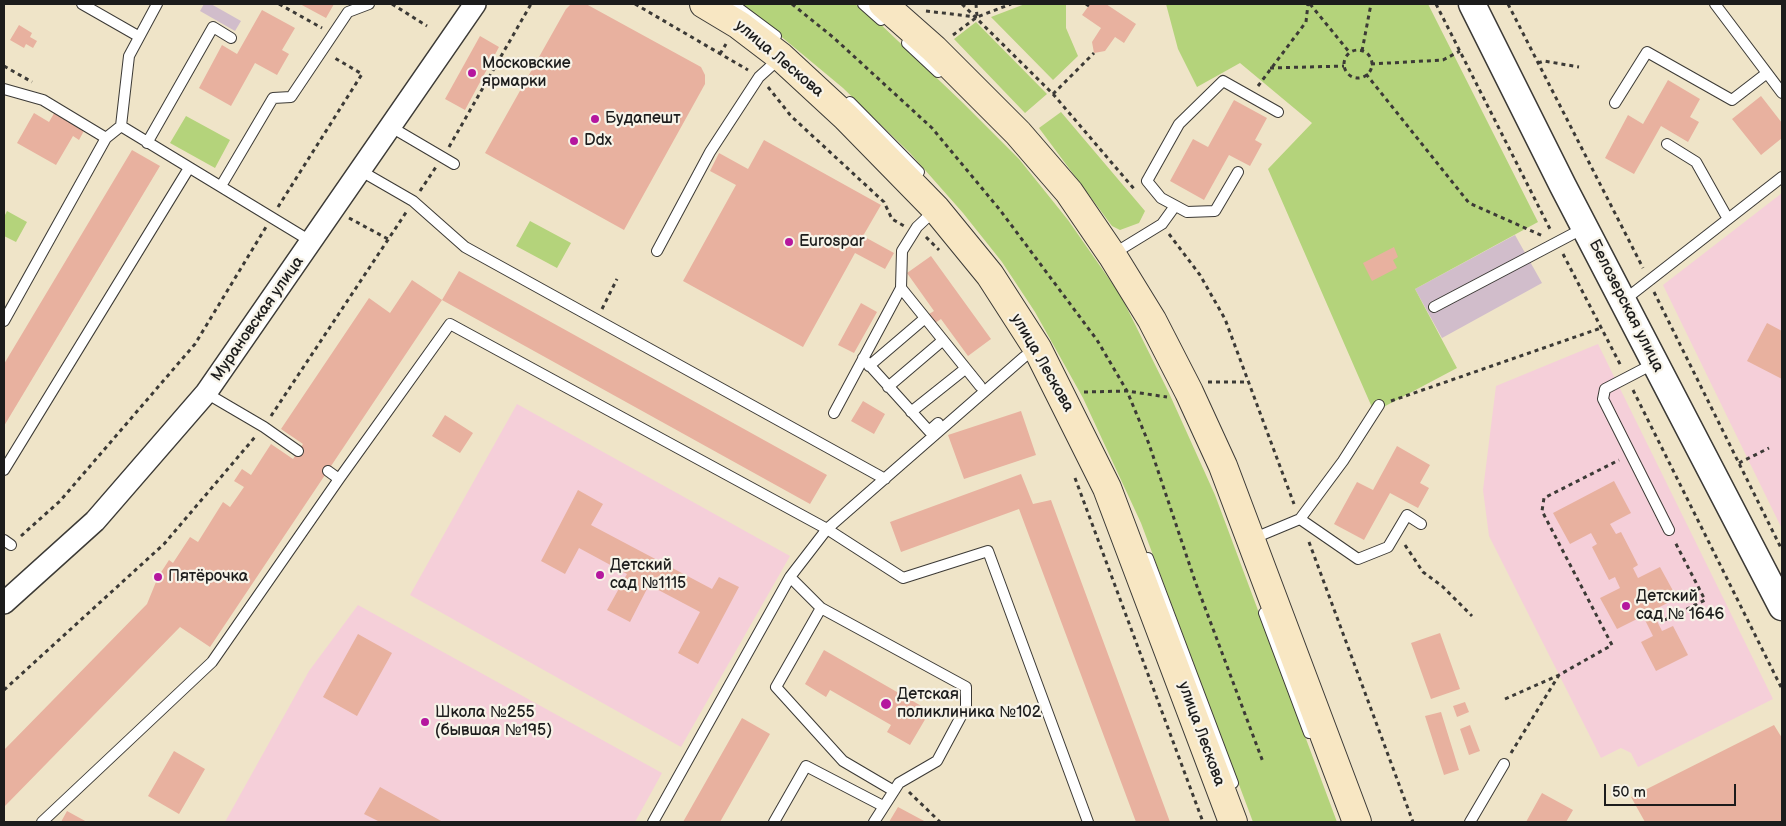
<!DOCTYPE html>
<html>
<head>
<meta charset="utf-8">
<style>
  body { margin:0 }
  #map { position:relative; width:1786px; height:826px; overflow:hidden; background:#efe4c8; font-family:"Balsamiq Sans",sans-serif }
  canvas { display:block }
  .frame { position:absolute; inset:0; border:5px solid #1c1c1c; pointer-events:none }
  .scale { position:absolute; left:1604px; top:784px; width:132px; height:22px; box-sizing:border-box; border:2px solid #1c1c1c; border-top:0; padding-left:6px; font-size:15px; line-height:18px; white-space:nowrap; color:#1c1c1c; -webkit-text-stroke:4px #f7f3e8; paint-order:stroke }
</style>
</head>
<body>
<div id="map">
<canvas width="1786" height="826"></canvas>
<div class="frame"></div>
<div class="scale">50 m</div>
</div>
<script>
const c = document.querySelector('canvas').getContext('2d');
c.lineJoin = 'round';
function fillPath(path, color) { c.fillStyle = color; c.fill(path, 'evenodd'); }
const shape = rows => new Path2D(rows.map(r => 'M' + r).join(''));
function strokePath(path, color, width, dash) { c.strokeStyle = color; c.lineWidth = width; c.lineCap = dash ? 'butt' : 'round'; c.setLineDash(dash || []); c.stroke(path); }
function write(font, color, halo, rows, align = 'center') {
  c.font = font + ' "Balsamiq Sans",sans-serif'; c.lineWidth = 4.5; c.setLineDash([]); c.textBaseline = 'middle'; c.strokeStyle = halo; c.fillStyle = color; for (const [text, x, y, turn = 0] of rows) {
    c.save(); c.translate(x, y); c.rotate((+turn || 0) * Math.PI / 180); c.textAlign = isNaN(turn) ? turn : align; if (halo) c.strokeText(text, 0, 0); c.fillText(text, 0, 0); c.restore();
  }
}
const built = shape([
  [1782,193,1782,529,1663,285],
  [1598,344,1773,699,1638,767,1631,753,1621,748,1601,758,1489,536,1483,490,1496,386],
  [517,404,790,556,681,747,410,595],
  [358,605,662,773,635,822,225,822,309,671]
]);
const industrial = shape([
  [204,4,211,4,241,21,235,31,200,11],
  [1515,235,1542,283,1442,338,1415,289]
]);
const green = shape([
  [742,4,855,4,875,19,963,103,1019,159,1068,220,1121,296,1169,393,1215,495,1337,822,1253,822,1141,523,1083,398,1035,312,1002,262,963,213,910,153,843,88],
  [1025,4,1066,4,1066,28,1078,56,1053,80,991,17],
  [1166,4,1428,4,1538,222,1415,289,1457,368,1374,412,1268,169,1312,123,1240,63,1197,87,1178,49],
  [976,22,1047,94,1025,113,954,39],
  [1061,112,1145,211,1139,223,1120,230,1112,226,1039,128],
  [186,116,230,140,215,168,170,143],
  [7,211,27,222,16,242,4,236,4,217],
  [530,221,571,243,557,268,516,246]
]);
const building = shape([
  [300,4,334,4,326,18],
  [571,4,586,4,701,67,705,75,705,84,624,230,485,153,566,9],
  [1090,4,1106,4,1136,24,1124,43,1115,37,1105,51,1094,53,1092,42,1101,28,1082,15],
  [262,10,295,28,282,50,289,54,277,75,255,63,231,106,199,88,222,45,237,54],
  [19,25,32,33,30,37,37,41,33,48,26,44,24,48,10,40],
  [480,36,499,47,465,110,445,99],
  [1668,80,1700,99,1690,117,1699,122,1688,142,1661,126,1634,174,1605,158,1628,115,1643,124],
  [1761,96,1782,123,1782,138,1761,155,1732,119],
  [1234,100,1267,118,1255,140,1262,144,1250,166,1229,155,1204,200,1170,181,1193,139,1208,147],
  [56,110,86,127,79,140,73,136,56,165,17,143,34,113,49,122],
  [764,140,881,205,863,236,894,253,885,269,855,253,803,347,683,281,736,185,710,171,719,153,748,169],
  [132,150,160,166,4,426,4,364],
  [1394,247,1398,257,1393,260,1397,268,1372,281,1363,263],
  [931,256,991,339,968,356,941,319,935,323,929,314,934,311,907,273],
  [459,271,827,475,810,504,442,300,210,647,180,627,4,807,4,750,147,604,158,577,169,560,173,563,190,537,198,542,223,502,230,507,244,487,234,481,242,469,251,475,271,444,293,459,303,444,281,429,369,298,390,313,412,280,442,300],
  [861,303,877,312,854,353,838,345],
  [1767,323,1782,331,1782,379,1747,361],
  [863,401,885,414,874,434,851,421],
  [1021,411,1036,455,964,479,948,435],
  [445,415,473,433,460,453,432,436],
  [1397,446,1430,465,1420,483,1429,488,1418,508,1390,493,1364,540,1334,524,1357,482,1373,490],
  [1021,474,1033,504,1051,500,1170,822,1136,822,1019,509,901,552,890,522],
  [1614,481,1631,513,1610,524,1616,534,1621,532,1638,565,1633,568,1638,578,1660,567,1677,598,1652,611,1662,631,1673,626,1688,655,1656,671,1641,642,1653,636,1643,616,1617,629,1600,598,1620,588,1615,577,1609,580,1592,547,1597,544,1591,533,1570,544,1553,513],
  [578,490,603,504,591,525,712,589,719,577,739,587,698,664,678,653,700,612,649,585,630,622,607,610,627,574,579,548,565,574,541,561],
  [1440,633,1460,689,1431,699,1411,643],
  [358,634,392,653,357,716,323,697],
  [824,650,930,711,910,745,887,732,891,725,830,690,826,697,805,684],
  [1465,702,1469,712,1457,717,1453,706],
  [1441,712,1459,770,1444,775,1425,716],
  [742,718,770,734,720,822,683,822],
  [1470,725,1480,751,1469,755,1460,729],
  [1774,725,1782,738,1782,822,1645,822,1631,797],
  [174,751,205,769,179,814,148,796],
  [380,787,443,822,380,822,364,814],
  [1542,793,1573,810,1566,822,1526,822],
  [898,807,926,822,889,822],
  [67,811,87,822,61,822]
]);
const path = shape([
  [279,4,322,28],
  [392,4,427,26],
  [635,4,748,70],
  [792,4,834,38,932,128,1000,210,1097,340,1127,391,1149,444,1195,581,1263,762],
  [962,4,1053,94,1135,190],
  [976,4,977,17],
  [1086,4,1089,6],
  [1310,4,1350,53],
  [1436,4,1551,231],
  [1508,4,1643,268],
  [926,11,977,17],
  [953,35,977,17,1011,4],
  '1344 64a14 14 0 1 1 28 0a14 14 0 1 1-28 0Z',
  [1362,51,1371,4],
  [720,54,726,44],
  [1538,63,1544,61,1579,67],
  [1371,64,1443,60,1460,51],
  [4,66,32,82],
  [1270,68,1344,66],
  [1366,74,1469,203,1543,236],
  [1258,86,1306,22,1308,4],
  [768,87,791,116,884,202,892,219,904,226],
  [1053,94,1094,53],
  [449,147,531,4],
  [420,191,436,167],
  [278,207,362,74,333,57],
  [349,218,388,239],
  [1169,234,1200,275,1225,319,1294,504],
  [926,237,939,250],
  [1563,254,1621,366],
  [1654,292,1782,550],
  [602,309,617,279],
  [1208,382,1249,382],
  [1633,390,1782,689],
  [1084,392,1127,391,1167,397],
  [1391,401,1601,328],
  [271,416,407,211],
  [1739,463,1769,448],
  [1075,478,1203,822],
  [21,536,60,501,195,344,266,227],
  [1309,542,1413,822],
  [1405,545,1423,572,1442,586,1472,616],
  [1665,620,1705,600,1675,542],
  [4,690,164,544,255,437],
  [1505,699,1559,675,1612,645,1542,511,1544,498,1619,460],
  [1511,753,1559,675],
  [909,792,940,822]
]);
const service = shape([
  [82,4,138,36],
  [733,4,776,36],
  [863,4,881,20],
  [1715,4,1782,93],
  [907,43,938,72],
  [4,89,43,100,106,138],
  [850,102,919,172],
  [1615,103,1647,52,1732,100,1767,73],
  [121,126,312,242],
  [391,127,454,164],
  [147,143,213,27,231,38],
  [1667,144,1696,162,1728,219],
  [361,171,413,201,465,247,885,479],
  [1238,172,1215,211,1187,212,1161,198,1147,181,1179,124,1223,81,1278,112],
  [221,186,273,98,291,97,348,12,369,4],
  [657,251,710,152,759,77,781,57],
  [1113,254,1162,224,1175,206],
  [901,288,980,386],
  [1623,301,1782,177],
  [1434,307,1584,228],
  [4,321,106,138,121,126,129,56,157,4],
  [863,358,929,431,938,423],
  [1655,363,1605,389,1603,399,1669,530],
  [869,366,924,319],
  [888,387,942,341],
  [206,393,264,427,298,451],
  [911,412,965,369],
  [834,413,901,288,902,251,917,227,935,210],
  [4,470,189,168],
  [328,471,339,479],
  [1300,519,1358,559,1388,547,1407,515,1421,524],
  [1252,539,1300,519,1343,461,1379,405],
  [4,540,11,545],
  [1148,558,1233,783],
  [821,608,776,687,843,761,894,791],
  [1264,613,1309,733],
  [42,822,212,662,339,479,450,324,827,529,903,578,988,551,1088,822],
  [653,822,790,577],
  [774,822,806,766,883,806],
  [874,822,899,783,937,761,966,707,966,687,821,608,790,577,827,529,1024,357,1037,349],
  [1470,822,1504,764]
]);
const minor = shape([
  [4,603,95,521,206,393,475,4]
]);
const tertiary = shape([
  [1472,4,1563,186,1782,607]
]);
const secondary = shape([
  [704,4,739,25,781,57,846,117,936,209,990,275,1037,348,1107,488,1233,822],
  [883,4,934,49,1018,133,1069,192,1112,255,1152,320,1189,392,1223,466,1357,822]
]);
const markers = [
  [472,73,5,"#b5179e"],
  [595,119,5,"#b5179e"],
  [574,141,5,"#b5179e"],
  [789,242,5,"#b5179e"],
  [600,575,5,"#b5179e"],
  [158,577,5,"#b5179e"],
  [1626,606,5,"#b5179e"],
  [886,704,6,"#b5179e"],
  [425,722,5,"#b5179e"]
];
const streetNames = [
  ["улица Лескова",779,59,40],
  ["Белозерская улица",1626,306,63],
  ["Мурановская улица",258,319,-55],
  ["улица Лескова",1042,363,60],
  ["улица Лескова",1201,734,70]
];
const poiNames = [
  ["Московские",482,64],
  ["ярмарки",482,82],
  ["Будапешт",605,119],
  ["Ddx",584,141],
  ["Eurospar",799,242],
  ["Детский",610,566],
  ["сад №1115",610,584],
  ["Пятёрочка",168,577],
  ["Детский",1636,597],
  ["сад № 1646",1636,615],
  ["Детская",897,695],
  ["поликлиника №102",897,713],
  ["Школа №255",435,713],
  ["(бывшая №195)",435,731]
];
fillPath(built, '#f5cfd9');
fillPath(industrial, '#d1bdcb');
fillPath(green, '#b4d37b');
fillPath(building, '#e8b19f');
strokePath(service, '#3c3a36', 12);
strokePath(minor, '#3c3a36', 24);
strokePath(tertiary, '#3c3a36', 29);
strokePath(secondary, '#3c3a36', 30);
strokePath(path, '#3c3a36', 3, [4, 4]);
strokePath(service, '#fff', 10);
strokePath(minor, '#fff', 21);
strokePath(tertiary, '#fff', 26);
strokePath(secondary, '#f8e7c3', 28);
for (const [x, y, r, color] of markers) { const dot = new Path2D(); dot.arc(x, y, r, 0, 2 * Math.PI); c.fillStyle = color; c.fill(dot); strokePath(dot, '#f7f3e8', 2); }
write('16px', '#1c1c1c', '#f7f3e8', streetNames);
write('16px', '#1c1c1c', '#f7f3e8', poiNames, 'left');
</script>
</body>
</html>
